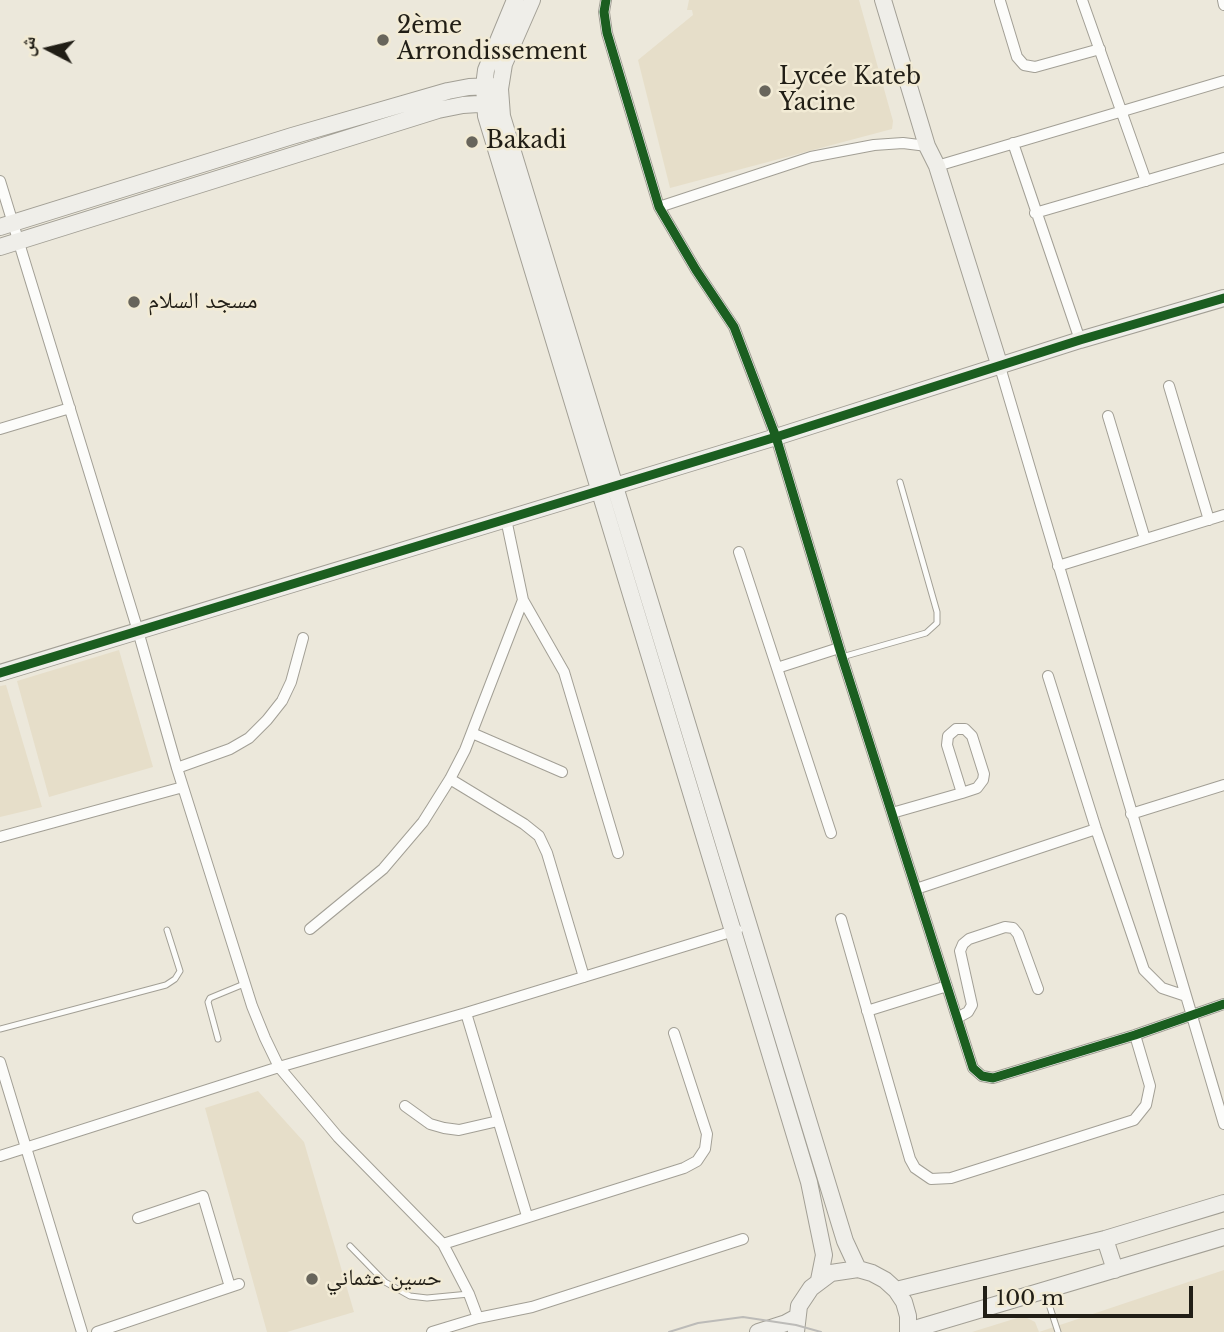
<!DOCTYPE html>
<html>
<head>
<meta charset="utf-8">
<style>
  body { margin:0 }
  #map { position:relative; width:1224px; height:1332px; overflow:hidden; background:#ece8db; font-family:"Libre Baskerville","Noto Naskh Arabic",serif }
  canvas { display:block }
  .north { position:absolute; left:14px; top:14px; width:70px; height:70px; -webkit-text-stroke:5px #f2ebd5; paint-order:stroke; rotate:277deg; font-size:19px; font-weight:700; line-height:28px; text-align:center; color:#211e16 }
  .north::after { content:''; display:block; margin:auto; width:24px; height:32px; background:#211e16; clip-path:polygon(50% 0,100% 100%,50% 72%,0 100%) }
  .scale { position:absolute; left:983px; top:1286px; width:210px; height:32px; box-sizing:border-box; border:4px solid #211e16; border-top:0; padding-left:9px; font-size:21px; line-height:24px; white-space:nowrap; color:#211e16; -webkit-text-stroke:5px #f2ebd5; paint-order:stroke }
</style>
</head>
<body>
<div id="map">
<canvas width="1224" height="1332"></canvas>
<div class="north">ش</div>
<div class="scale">100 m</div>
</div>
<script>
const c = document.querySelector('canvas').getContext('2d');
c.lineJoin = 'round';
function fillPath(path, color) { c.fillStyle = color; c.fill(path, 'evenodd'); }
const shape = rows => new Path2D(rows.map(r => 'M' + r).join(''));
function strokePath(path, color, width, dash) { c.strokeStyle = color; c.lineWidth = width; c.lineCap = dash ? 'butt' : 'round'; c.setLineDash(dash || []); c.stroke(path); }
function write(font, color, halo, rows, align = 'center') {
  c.font = font + ' "Libre Baskerville","Noto Naskh Arabic",serif'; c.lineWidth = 5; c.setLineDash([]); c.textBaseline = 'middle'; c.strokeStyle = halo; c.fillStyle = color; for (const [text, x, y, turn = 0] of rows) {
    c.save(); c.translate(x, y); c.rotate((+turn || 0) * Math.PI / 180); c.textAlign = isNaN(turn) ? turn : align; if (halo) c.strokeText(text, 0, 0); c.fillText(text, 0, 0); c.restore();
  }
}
const built = shape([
  [689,0,859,0,893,121,892,129,670,188,638,60,693,15,692,10,687,10],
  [119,650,153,767,49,797,17,681],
  [6,685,42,807,0,817,0,686],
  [258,1091,304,1142,354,1312,287,1332,267,1332,205,1108],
  [1224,1270,1224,1332,972,1332,1017,1318,1027,1318,1035,1322,1039,1332]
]);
const lane = shape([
  [842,657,926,633,937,623,937,612,900,482],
  [0,1029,166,985,175,979,180,971,167,930],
  [218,1039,208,1002,210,998,244,984],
  [350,1246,385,1282,410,1296,427,1298,469,1294],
  [1045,1292,1058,1332]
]);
const street = shape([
  [606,0,604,12,607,33,659,207,696,270,734,327,776,437,842,657,973,1068,982,1076,993,1078,1135,1035,1224,1004],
  [1082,0,1146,181],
  [1223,0,1224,5],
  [1000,1,1017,57,1024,65,1035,67,1100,49],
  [1013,143,1080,340],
  [937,166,1224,81],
  [0,181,138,631,177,768,252,1006,265,1038,279,1067,338,1137,443,1244,469,1294,478,1318],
  [659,207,811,157,874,145,903,143,927,146],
  [1035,213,1224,158],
  [1000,367,1224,1124],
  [1169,386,1209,520],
  [1108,416,1145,539],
  [0,429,70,408],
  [506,519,523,600,564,672,618,853],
  [739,552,831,833],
  [1058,566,1224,515],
  [777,668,839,648],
  [1048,676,1096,829,1144,970,1162,988,1186,996],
  [956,729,965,729,972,736,984,774,983,780,977,788,962,793,947,745,948,736,956,729],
  [472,733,562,772],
  [177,768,230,749,249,738,267,720,282,701,291,682,303,638],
  [450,779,524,824,539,836,547,853,584,977],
  [892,813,962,793],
  [1131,814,1224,785],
  [0,837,183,787],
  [916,889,1096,829],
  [841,919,910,1159,915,1168,931,1179,951,1178,1134,1120,1146,1105,1150,1086,1135,1035],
  [310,929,383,869,423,822,450,779,465,750,523,600],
  [867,1011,947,986],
  [466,1013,527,1216],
  [957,1018,968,1012,972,1005,960,951,963,944,969,939,1005,927,1013,928,1018,934,1038,989],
  [0,1062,82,1332],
  [405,1106,430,1124,444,1128,459,1130,498,1121],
  [0,1156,279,1067,466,1013,737,930],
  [138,1218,203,1196,230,1287],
  [443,1244,684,1168,697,1161,705,1149,707,1134,674,1033],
  [97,1332,239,1284],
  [432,1332,478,1318,532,1307,743,1239]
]);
const secondary = shape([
  [515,0,486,70,484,86,486,116,809,1182,824,1255,819,1280],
  [532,0,504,64,500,89,502,116,845,1241,858,1269],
  [883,0,927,146,937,166,1000,367],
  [0,227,292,136,448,91,469,87,494,86],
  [0,247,438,110,463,105,494,103],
  [0,673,776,437,1080,340,1224,298],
  [1105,1239,1115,1270],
  [896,1290,1105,1239,1224,1203],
  [908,1331,1224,1237],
  [758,1332,786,1323,797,1317],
  [796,1332,799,1306,811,1288,831,1273,858,1269,872,1273,885,1280,896,1290,904,1302,908,1316,908,1332]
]);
const tram = shape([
  [669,1332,698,1323,743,1317,796,1325,821,1332]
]);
const cycleway = shape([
  [606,0,604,12,607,33,659,207,696,270,734,327,776,437,842,657,973,1068,982,1076,993,1078,1135,1035,1224,1004],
  [0,673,776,437,1080,340,1224,298]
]);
const markers = [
  [383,40,7,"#68655b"],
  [765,91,7,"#68655b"],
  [472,142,7,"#68655b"],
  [134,302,7,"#68655b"],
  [312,1279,7,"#68655b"]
];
const poiNames = [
  ["2ème",397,27],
  ["Arrondissement",397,53],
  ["Lycée Kateb",779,78],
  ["Yacine",779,104],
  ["Bakadi",486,142],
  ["مسجد السلام",148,302],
  ["حسين عثماني",326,1279]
];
fillPath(built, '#e6dec9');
strokePath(lane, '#a29f95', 7);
strokePath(street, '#a29f95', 12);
strokePath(secondary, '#a29f95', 18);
strokePath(lane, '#fcfcfa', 5);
strokePath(street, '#fcfcfa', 10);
strokePath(secondary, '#efeee9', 16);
strokePath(tram, '#bcbbb8', 2);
strokePath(cycleway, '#1b5e20', 9);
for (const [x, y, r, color] of markers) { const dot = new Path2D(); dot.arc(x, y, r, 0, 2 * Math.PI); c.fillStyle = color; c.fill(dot); strokePath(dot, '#f2ebd5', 2.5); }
write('23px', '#211e16', '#f2ebd5', poiNames, 'left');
</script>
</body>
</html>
